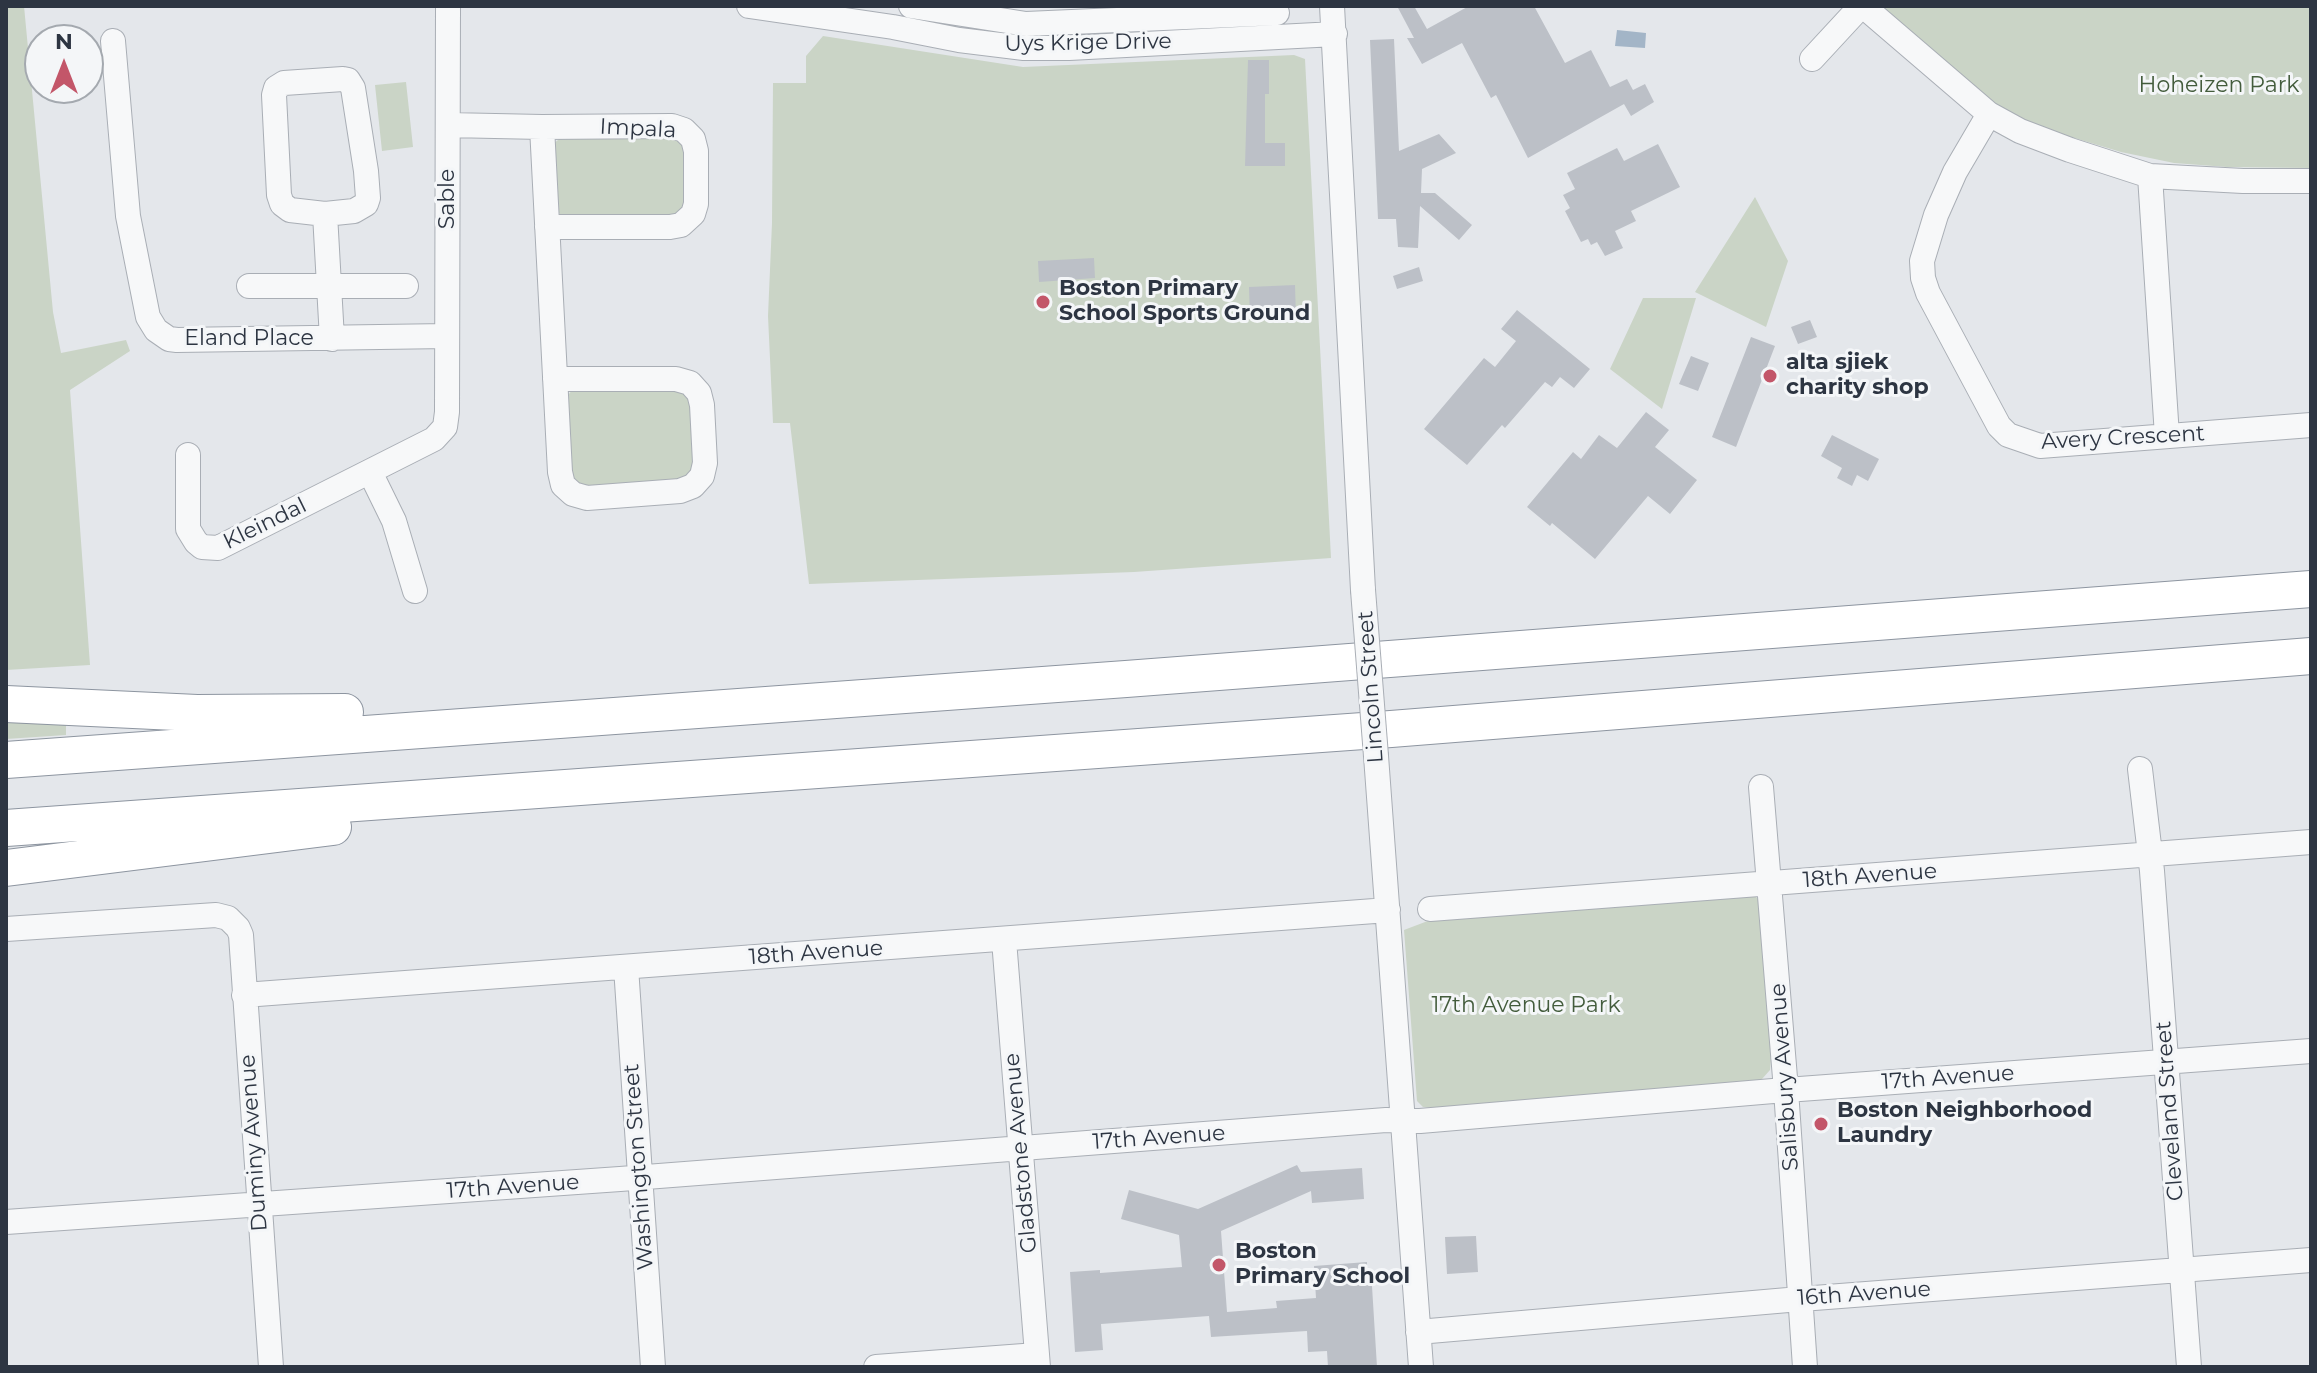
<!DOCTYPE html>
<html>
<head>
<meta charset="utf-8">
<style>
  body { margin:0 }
  #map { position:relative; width:2317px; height:1373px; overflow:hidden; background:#e4e7eb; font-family:Montserrat,sans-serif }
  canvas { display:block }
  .frame { position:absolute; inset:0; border:8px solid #2d3542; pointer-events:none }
  .north { position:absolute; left:24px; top:24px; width:80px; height:80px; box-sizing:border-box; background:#f4f6f8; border:2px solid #a4a9af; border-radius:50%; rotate:0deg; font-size:22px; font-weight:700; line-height:32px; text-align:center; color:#2d3542 }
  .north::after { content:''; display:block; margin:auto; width:28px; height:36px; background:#c35669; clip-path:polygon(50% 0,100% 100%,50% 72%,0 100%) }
</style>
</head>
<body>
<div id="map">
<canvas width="2317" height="1373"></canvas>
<div class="frame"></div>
<div class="north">N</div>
</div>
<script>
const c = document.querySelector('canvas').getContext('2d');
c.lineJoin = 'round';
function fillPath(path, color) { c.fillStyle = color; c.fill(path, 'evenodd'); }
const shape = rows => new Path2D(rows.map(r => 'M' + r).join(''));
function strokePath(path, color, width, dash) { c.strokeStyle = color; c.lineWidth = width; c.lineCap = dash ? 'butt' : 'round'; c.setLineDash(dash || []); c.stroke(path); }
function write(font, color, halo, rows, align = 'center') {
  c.font = font + ' Montserrat,sans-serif'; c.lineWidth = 6; c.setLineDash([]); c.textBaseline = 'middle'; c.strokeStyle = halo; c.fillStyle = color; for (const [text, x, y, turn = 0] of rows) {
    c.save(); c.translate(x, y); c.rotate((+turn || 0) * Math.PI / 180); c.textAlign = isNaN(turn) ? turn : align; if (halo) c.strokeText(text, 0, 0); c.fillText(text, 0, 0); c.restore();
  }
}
const green = shape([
  [6,6,24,6,53,312,61,353,126,340,130,351,70,390,90,665,6,670],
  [1881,6,2310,6,2311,168,2227,167,2174,163,2121,152,2041,128,1991,102],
  [823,36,1023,67,1294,55,1305,59,1331,558,1134,572,809,584,790,423,773,423,768,316,772,223,773,83,806,83,806,56],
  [406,82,413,147,382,151,375,85],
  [673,134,684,140,689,201,676,219,563,217,555,209,553,144,563,136],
  [1755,197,1788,261,1766,327,1695,292],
  [1643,298,1696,298,1662,409,1610,369],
  [675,387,692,398,696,463,686,482,584,490,571,483,566,398,572,390],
  [6,721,66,724,66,735,6,739],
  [1753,895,1760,900,1761,905,1771,1059,1770,1070,1762,1079,1757,1083,1431,1108,1423,1107,1417,1101,1404,930,1433,919]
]);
const water = shape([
  [1617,30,1646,33,1645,48,1615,46]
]);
const building = shape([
  [1397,6,1414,6,1427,29,1469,6,1534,6,1565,63,1591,50,1610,87,1627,79,1633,90,1645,84,1654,102,1631,116,1624,104,1528,158,1496,95,1491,98,1462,43,1422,64,1407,38,1414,38],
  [1394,39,1399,151,1439,134,1456,153,1422,169,1421,193,1435,193,1472,225,1459,240,1420,206,1418,248,1398,247,1396,219,1378,219,1370,40],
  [1248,60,1269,60,1269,94,1265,94,1265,143,1285,143,1285,166,1245,166],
  [1658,144,1680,187,1631,211,1636,221,1615,231,1623,248,1605,256,1597,242,1591,245,1588,239,1581,242,1565,211,1570,208,1563,195,1575,189,1567,173,1617,148,1624,161],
  [1094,258,1095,278,1039,282,1038,261],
  [1419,267,1423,281,1397,289,1393,276],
  [1295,285,1296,319,1250,320,1249,287],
  [1517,310,1590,369,1574,388,1560,377,1552,387,1545,382,1505,428,1502,425,1467,465,1424,429,1484,358,1495,367,1516,341,1501,329],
  [1810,320,1817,337,1798,344,1791,327],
  [1751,337,1775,346,1736,447,1712,437],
  [1691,356,1709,363,1698,391,1679,384],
  [1646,412,1669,430,1655,447,1697,480,1670,514,1648,496,1595,559,1552,523,1550,526,1527,507,1573,452,1581,459,1599,435,1617,448],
  [1832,435,1879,459,1868,481,1857,475,1852,486,1837,478,1842,468,1821,456],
  [1297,1165,1301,1172,1362,1168,1364,1199,1312,1203,1311,1191,1221,1231,1227,1312,1277,1308,1276,1301,1316,1298,1314,1266,1367,1262,1367,1270,1371,1270,1377,1367,1328,1367,1327,1351,1308,1352,1307,1331,1211,1337,1209,1316,1101,1324,1103,1350,1075,1352,1070,1272,1100,1270,1100,1273,1182,1267,1179,1235,1121,1219,1129,1190,1198,1209],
  [1476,1236,1478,1272,1447,1274,1445,1237]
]);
const minor = shape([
  [749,6,893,27,959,40,1024,48,1069,48,1335,34],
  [911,6,1026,24,1277,13],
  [1332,6,1363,590],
  [1863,6,1989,114,2020,131,2070,150,2150,176,2243,181,2311,181],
  [113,41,128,216,148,317,156,330,169,339,177,340,447,336],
  [1812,59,1861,6],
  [343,79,348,80,353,88,366,171,368,198,366,204,354,211,325,214,290,210,282,204,279,195,274,95,276,88,284,83,343,79],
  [1989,114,1955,172,1936,215,1922,261,1923,278,1928,293,1999,426,2008,435,2040,446,2311,425],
  [448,125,542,127,672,126,684,130,693,139,696,151,696,204,693,214,681,225,670,227,547,227],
  [542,127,560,472,563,485,573,494,587,498,680,491,693,486,702,476,705,463,702,405,699,393,690,383,676,379,555,379],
  [2150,176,2167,436],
  [325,214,332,339],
  [249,286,406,286],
  [188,455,188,529,196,542,202,547,218,548,434,439,445,427,447,412,448,6],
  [370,472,394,521,415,591],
  [1376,756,1421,1367],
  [2140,769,2152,871,2189,1367],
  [1761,787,1786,1090,1805,1367],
  [1430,909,2311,842],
  [6,929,216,915,228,918,238,928,241,935,271,1367],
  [1004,940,1038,1367],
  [626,967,653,1367],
  [244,995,1388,910],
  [6,1222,620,1179,1386,1120,1420,1121,1773,1091,2311,1051],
  [1418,1332,1788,1300,2311,1260],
  [876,1367,1037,1355]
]);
const highway = shape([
  [6,704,197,713,345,712],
  [6,760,1126,679,2311,589],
  [6,828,1391,729,2311,656],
  [6,868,333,827]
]);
const minorBridge = shape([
  [1363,590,1376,756]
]);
const markers = [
  [1043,302,8,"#c35669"],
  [1770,376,8,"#c35669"],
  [1821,1124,8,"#c35669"],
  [1219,1265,8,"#c35669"]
];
const streetNames = [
  ["Uys Krige Drive",1088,43,-1],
  ["Impala",638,129,3],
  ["Sable",448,199,-90],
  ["Eland Place",249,339],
  ["Avery Crescent",2123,438,-3],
  ["Kleindal",265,524,-26],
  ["Lincoln Street",1371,687,-94],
  ["18th Avenue",1870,876,-4],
  ["18th Avenue",816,953,-4],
  ["Salisbury Avenue",1785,1077,-94],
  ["17th Avenue",1948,1078,-4],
  ["Cleveland Street",2170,1111,-94],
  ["17th Avenue",1159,1138,-4],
  ["Duminy Avenue",254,1143,-94],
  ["Gladstone Avenue",1021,1153,-95],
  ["Washington Street",639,1167,-94],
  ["17th Avenue",513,1187,-4],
  ["16th Avenue",1864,1294,-4]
];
const parkNames = [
  ["Hoheizen Park",2219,86],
  ["17th Avenue Park",1526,1006]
];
const poiNames = [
  ["Boston Primary",1059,289],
  ["School Sports Ground",1059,314],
  ["alta sjiek",1786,363],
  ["charity shop",1786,388],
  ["Boston Neighborhood",1837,1111],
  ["Laundry",1837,1136],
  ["Boston",1235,1252],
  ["Primary School",1235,1277]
];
fillPath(green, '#cad4c6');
fillPath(water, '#a3b5c7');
fillPath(building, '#bcc0c7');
strokePath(minor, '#a9aeb5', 26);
strokePath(highway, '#8d95a0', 38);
strokePath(minor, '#f7f8f9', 24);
strokePath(highway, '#fff', 36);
strokePath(minorBridge, '#a9aeb5', 26, []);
strokePath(minorBridge, '#f7f8f9', 24);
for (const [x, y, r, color] of markers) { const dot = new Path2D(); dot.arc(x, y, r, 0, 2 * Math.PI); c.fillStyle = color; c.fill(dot); strokePath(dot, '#f4f6f8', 3); }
write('22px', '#2d3542', '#f4f6f8', streetNames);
write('22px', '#435c3c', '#f4f6f8', parkNames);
write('bold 22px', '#2d3542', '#f4f6f8', poiNames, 'left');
</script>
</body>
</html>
